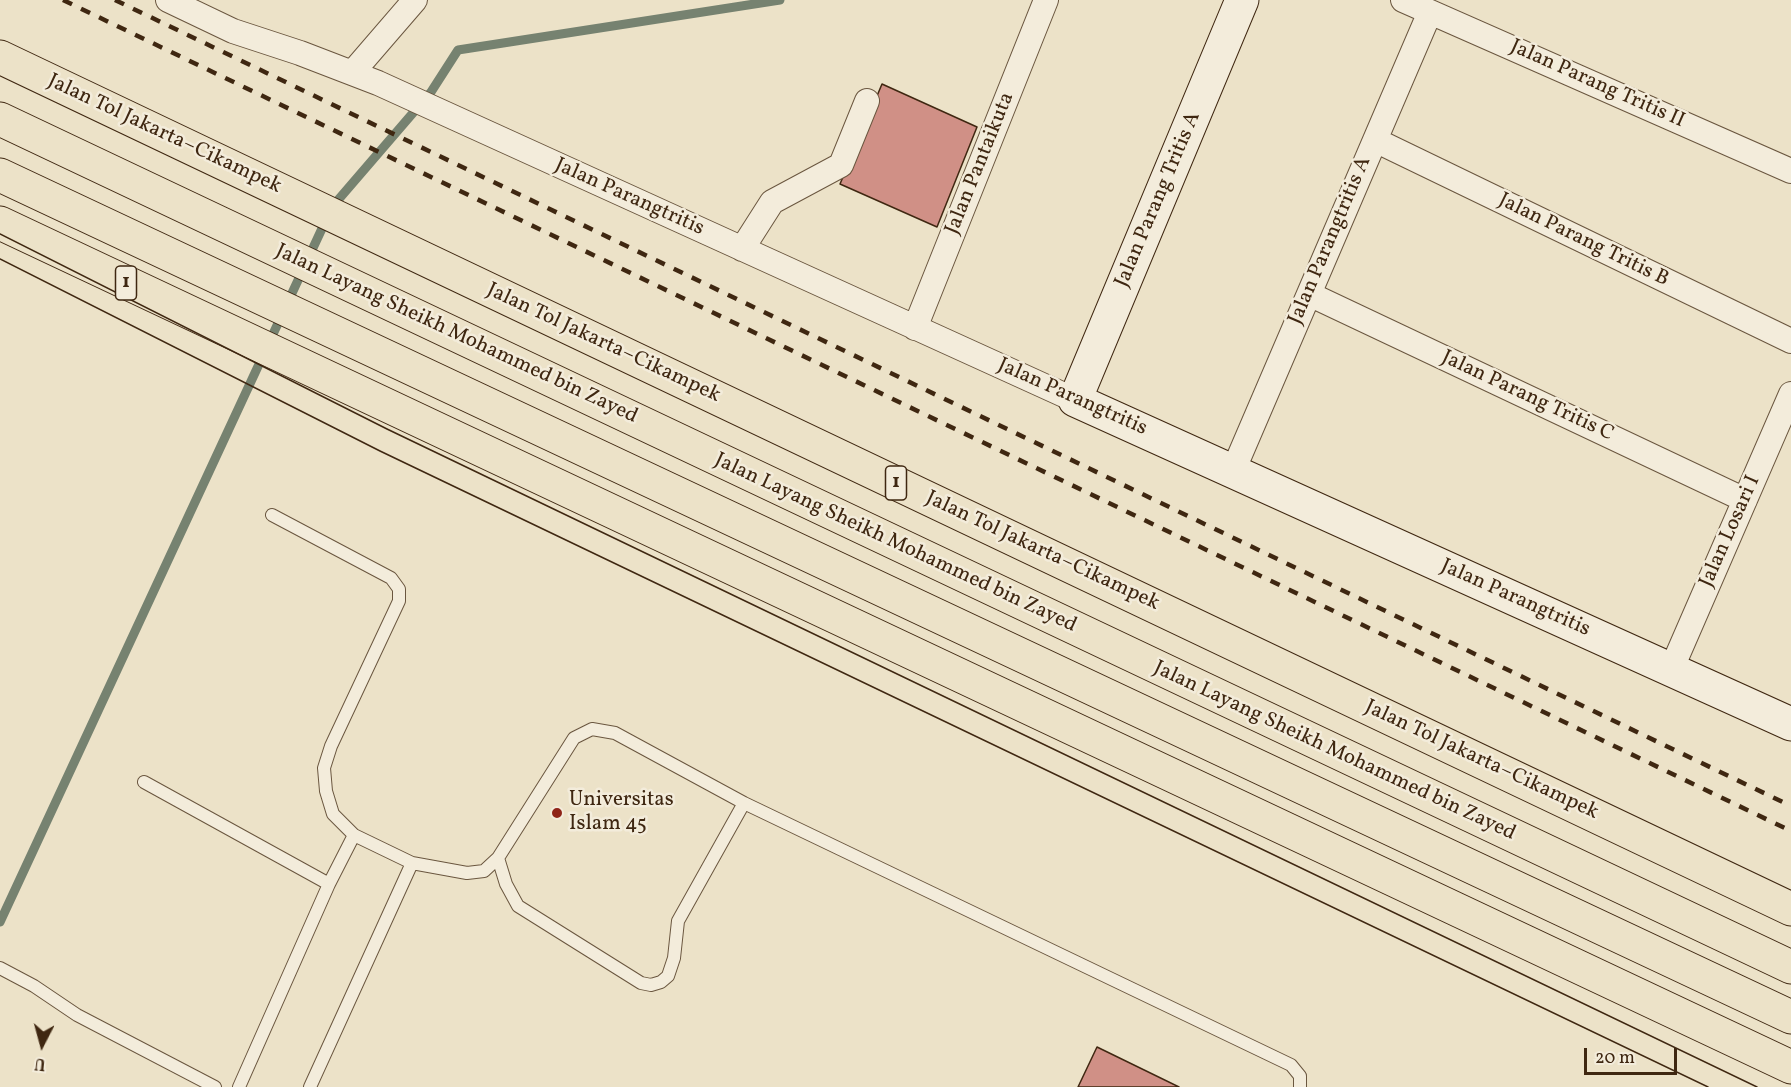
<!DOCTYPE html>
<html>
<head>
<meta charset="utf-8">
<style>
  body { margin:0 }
  #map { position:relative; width:1791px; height:1087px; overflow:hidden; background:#ece2c8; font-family:Vollkorn,serif }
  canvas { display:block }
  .north { position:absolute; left:12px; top:1015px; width:60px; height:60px; -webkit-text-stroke:4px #f3ecdb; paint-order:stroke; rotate:186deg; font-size:16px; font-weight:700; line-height:24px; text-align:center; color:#3f2711 }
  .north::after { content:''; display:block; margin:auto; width:21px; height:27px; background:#3f2711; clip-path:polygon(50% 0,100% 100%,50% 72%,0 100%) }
  .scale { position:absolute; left:1584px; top:1048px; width:93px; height:27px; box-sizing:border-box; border:3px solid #3f2711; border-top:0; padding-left:8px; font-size:18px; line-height:21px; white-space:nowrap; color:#3f2711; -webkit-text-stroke:4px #f3ecdb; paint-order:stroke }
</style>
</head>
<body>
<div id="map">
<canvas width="1791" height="1087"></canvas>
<div class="north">U</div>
<div class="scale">20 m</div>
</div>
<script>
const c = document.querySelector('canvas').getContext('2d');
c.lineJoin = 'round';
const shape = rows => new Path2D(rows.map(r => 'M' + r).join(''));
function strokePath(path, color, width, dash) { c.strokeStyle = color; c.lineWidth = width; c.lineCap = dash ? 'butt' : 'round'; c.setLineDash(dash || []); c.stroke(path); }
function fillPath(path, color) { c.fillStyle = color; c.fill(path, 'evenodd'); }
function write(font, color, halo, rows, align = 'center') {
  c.font = font + ' Vollkorn,serif'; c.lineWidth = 5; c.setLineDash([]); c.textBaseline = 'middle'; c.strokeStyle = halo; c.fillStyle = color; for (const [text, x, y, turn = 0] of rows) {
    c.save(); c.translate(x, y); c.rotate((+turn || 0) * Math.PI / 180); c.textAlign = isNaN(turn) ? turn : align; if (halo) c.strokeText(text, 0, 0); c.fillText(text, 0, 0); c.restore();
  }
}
const stream = shape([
  [0,922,332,207,431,92,458,50,780,0]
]);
const building = shape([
  [882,84,977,127,937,227,840,184,882,84],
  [1097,1047,1179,1087,1078,1087,1097,1047]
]);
const lane = shape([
  [272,515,391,578,399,589,399,601,331,746,324,768,326,791,333,814,354,835],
  [144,782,329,884],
  [498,858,506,884,518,906,641,983,651,985,661,982,668,976,674,958,678,921,744,803],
  [0,968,34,986,77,1015,215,1087],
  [239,1087,329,884,354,835,412,863,467,873,484,871,498,858,574,738,592,729,615,733,744,803,1291,1065,1300,1076,1300,1087],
  [310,1087,412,863]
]);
const street = shape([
  [168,0,233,31,300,53,378,83,1075,400],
  [1403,0,1791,171],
  [352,73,415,0],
  [1375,140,1791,341],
  [742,249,772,202,841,165,867,101],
  [1309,294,1745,500],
  [915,328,1046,0],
  [1233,471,1430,12],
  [1671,670,1791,394]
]);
const secondary = shape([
  [1242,0,1075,400,1791,724]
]);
const highway = shape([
  [0,57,1791,909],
  [0,119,1791,967],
  [0,175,1791,1017],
  [0,223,1791,1067]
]);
const tram = shape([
  [0,234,387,429,1757,1087],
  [0,259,380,451,1708,1087]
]);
const rail = shape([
  [63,0,1791,831],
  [115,0,1791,806]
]);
const markers = [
  [557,813,6,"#8f2418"]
];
const shields = [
  [126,283,21],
  [896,483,21]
];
const shieldNames = [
  ["1",126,283],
  ["1",896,483]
];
const streetNames = [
  ["Jalan Parang Tritis II",1597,85,24],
  ["Jalan Tol Jakarta–Cikampek",164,135,25],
  ["Jalan Pantaikuta",981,164,-68],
  ["Jalan Parangtritis",629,198,24],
  ["Jalan Parang Tritis A",1159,200,-67],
  ["Jalan Parangtritis A",1331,241,-67],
  ["Jalan Parang Tritis B",1583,241,26],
  ["Jalan Layang Sheikh Mohammed bin Zayed",456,335,25],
  ["Jalan Tol Jakarta–Cikampek",603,344,25],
  ["Jalan Parang Tritis C",1527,397,25],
  ["Jalan Parangtritis",1072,398,24],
  ["Jalan Losari I",1731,532,-66],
  ["Jalan Layang Sheikh Mohammed bin Zayed",895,544,25],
  ["Jalan Tol Jakarta–Cikampek",1042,552,25],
  ["Jalan Parangtritis",1515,599,24],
  ["Jalan Layang Sheikh Mohammed bin Zayed",1334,752,25],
  ["Jalan Tol Jakarta–Cikampek",1481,761,25]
];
const poiNames = [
  ["Universitas",569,801],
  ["Islam 45",569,825]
];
strokePath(stream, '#768270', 9);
fillPath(building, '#d09086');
strokePath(building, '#3f2711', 1.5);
strokePath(lane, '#6a563f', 14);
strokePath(street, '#6a563f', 26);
strokePath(secondary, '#3f2711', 35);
strokePath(highway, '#3f2711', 35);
strokePath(lane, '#f3ecdb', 12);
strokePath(street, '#f3ecdb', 24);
strokePath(secondary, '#f3ecdb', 33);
strokePath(highway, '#ece2c8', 33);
strokePath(tram, '#3f2711', 1.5);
strokePath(rail, '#3f2711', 4.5, [10, 10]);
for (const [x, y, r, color] of markers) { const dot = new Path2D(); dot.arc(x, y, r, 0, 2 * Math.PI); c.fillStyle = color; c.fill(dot); strokePath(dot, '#f3ecdb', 2); }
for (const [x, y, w] of shields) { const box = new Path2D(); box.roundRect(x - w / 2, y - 17, w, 34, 4.5); c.fillStyle = '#f3ecdb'; c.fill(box); strokePath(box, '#3f2711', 1.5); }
write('bold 20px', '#3f2711', null, shieldNames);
write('21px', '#3f2711', '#f3ecdb', streetNames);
write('21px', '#3f2711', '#f3ecdb', poiNames, 'left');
</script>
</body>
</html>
